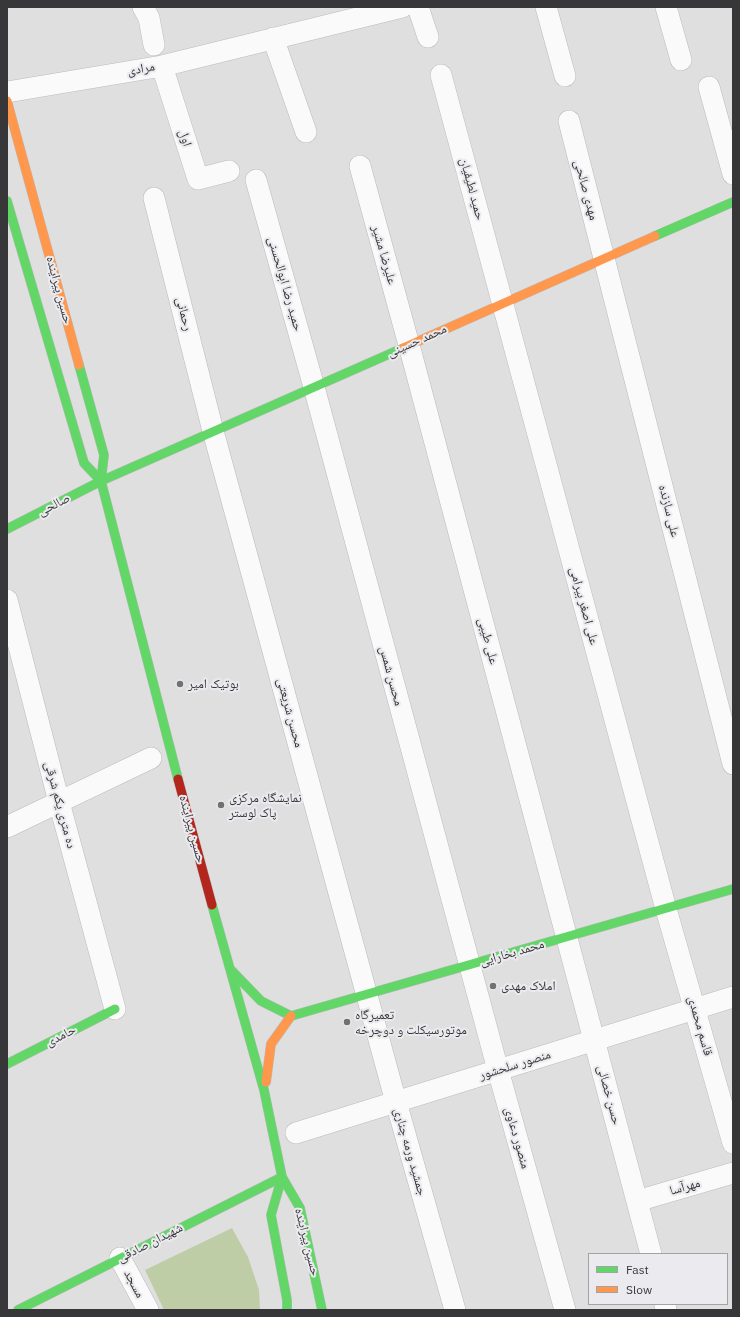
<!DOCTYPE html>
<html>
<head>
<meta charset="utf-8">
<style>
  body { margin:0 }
  #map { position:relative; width:740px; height:1317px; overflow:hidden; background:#dfdfe0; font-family:"IBM Plex Sans",sans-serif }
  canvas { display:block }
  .frame { position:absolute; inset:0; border:8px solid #373739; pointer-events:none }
  .legend { position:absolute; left:588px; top:1253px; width:140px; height:52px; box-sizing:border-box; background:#ebebef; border:1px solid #a3a3a6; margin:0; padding:5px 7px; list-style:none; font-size:12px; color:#373739 }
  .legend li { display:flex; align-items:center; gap:8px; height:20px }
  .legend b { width:20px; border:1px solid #a3a3a6 }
</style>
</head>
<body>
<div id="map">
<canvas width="740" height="1317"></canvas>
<div class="frame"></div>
<ul class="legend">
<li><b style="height:5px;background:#63d668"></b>Fast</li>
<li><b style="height:5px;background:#ff974d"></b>Slow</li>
</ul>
</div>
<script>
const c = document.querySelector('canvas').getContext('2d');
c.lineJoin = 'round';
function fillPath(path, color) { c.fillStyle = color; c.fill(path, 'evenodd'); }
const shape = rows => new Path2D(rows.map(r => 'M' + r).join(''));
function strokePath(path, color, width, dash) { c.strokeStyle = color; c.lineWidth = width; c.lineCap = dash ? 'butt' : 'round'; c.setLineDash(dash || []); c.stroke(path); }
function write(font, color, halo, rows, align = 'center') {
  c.font = font + ' "IBM Plex Sans","Noto Naskh Arabic",sans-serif'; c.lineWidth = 4; c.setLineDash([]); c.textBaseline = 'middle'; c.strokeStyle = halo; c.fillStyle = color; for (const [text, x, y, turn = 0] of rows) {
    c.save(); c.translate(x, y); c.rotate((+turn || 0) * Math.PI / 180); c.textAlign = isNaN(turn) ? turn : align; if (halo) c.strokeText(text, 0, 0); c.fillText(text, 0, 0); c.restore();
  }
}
const green = shape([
  [232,1228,248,1257,259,1290,260,1310,164,1310,145,1270]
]);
const street = shape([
  [143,7,149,18,154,45],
  [418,7,428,37],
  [546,7,565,76],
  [666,7,681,60],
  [273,38,306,132],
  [162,66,198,179,229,171],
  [441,75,666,909,733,1143],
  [709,87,733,174],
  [7,92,162,66,402,7],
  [569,121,733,764],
  [360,166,409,345,651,1254],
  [256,180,314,387,498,1070,565,1310],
  [154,198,213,431,396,1102,455,1310],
  [7,600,59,802,115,1009],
  [7,827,151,758],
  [296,1133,733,997],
  [637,1201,733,1173],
  [120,1258,148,1310],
  [665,1304,666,1310]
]);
const fast = shape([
  [7,201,84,463,101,481],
  [655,236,733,202],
  [79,365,104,455,101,481,178,779],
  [7,529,101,481,403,348],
  [212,905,264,1090,282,1177,300,1208,322,1310],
  [231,970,261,1001,291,1016],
  [291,1016,733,889],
  [7,1064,115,1009],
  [282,1177,271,1215,287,1300,287,1310],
  [18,1310,282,1177]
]);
const slow = shape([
  [7,101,79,365],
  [403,348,655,236],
  [266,1082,271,1044,291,1016]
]);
const jam = shape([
  [178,779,212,905]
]);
const markers = [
  [180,684,4,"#727273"],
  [221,805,4,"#727273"],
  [493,986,4,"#727273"],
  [347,1022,4,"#727273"]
];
const streetNames = [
  ["مرادی",141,69,-10],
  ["اول",185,138,72],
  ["حمید لطیفیان",472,189,75],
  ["مهدی صالحی",586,190,75],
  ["علیرضا مشیر",384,255,74],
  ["حمید رضا ابوالحسنی",285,284,74],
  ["حسین پیراینده",59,290,75],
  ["رحمانی",184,314,76],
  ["محمد حسینی",417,341,-24],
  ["صالحی",54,505,-27],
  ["علی سازنده",669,511,76],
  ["علی اصغر بیرامی",584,606,75],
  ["علی طیبی",488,641,75],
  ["محسن شمس",391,676,75],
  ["محسن شریعتی",290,713,75],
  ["ده متری یکم شرقی",60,805,75],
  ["حسین پیراینده",192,829,75],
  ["محمد بخارایی",512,953,-16],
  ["قاسم محمدی",700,1026,74],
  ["حامدی",61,1036,-27],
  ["منصور سلحشور",515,1065,-17],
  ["حسن خصالی",609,1095,75],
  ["منصور دعاوی",517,1138,74],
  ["جمشید ورمه چناری",410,1152,74],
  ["مهرآسا",685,1187,-16],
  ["حسین پیراینده",307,1242,76],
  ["شهیدان صادقی",150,1243,-27],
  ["مسجد",134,1284,62]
];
const poiNames = [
  ["بوتیک امیر",188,684],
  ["نمایشگاه مرکزی",229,798],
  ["پاک لوستر",229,813],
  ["املاک مهدی",501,986],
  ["تعمیرگاه",355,1015],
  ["موتورسیکلت و دوچرخه",355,1030]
];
fillPath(green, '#bfcda6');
strokePath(street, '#bbbbbd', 22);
strokePath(fast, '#bbbbbd', 10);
strokePath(slow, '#bbbbbd', 10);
strokePath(jam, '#bbbbbd', 10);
strokePath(street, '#fafafa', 21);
strokePath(fast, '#63d668', 9);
strokePath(slow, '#ff974d', 9);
strokePath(jam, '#b3261e', 9);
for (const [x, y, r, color] of markers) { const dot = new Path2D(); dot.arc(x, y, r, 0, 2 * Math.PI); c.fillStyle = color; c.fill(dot); strokePath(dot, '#ebebef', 1.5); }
write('13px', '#373739', '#ebebef', streetNames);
write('13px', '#373739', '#ebebef', poiNames, 'left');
</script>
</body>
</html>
